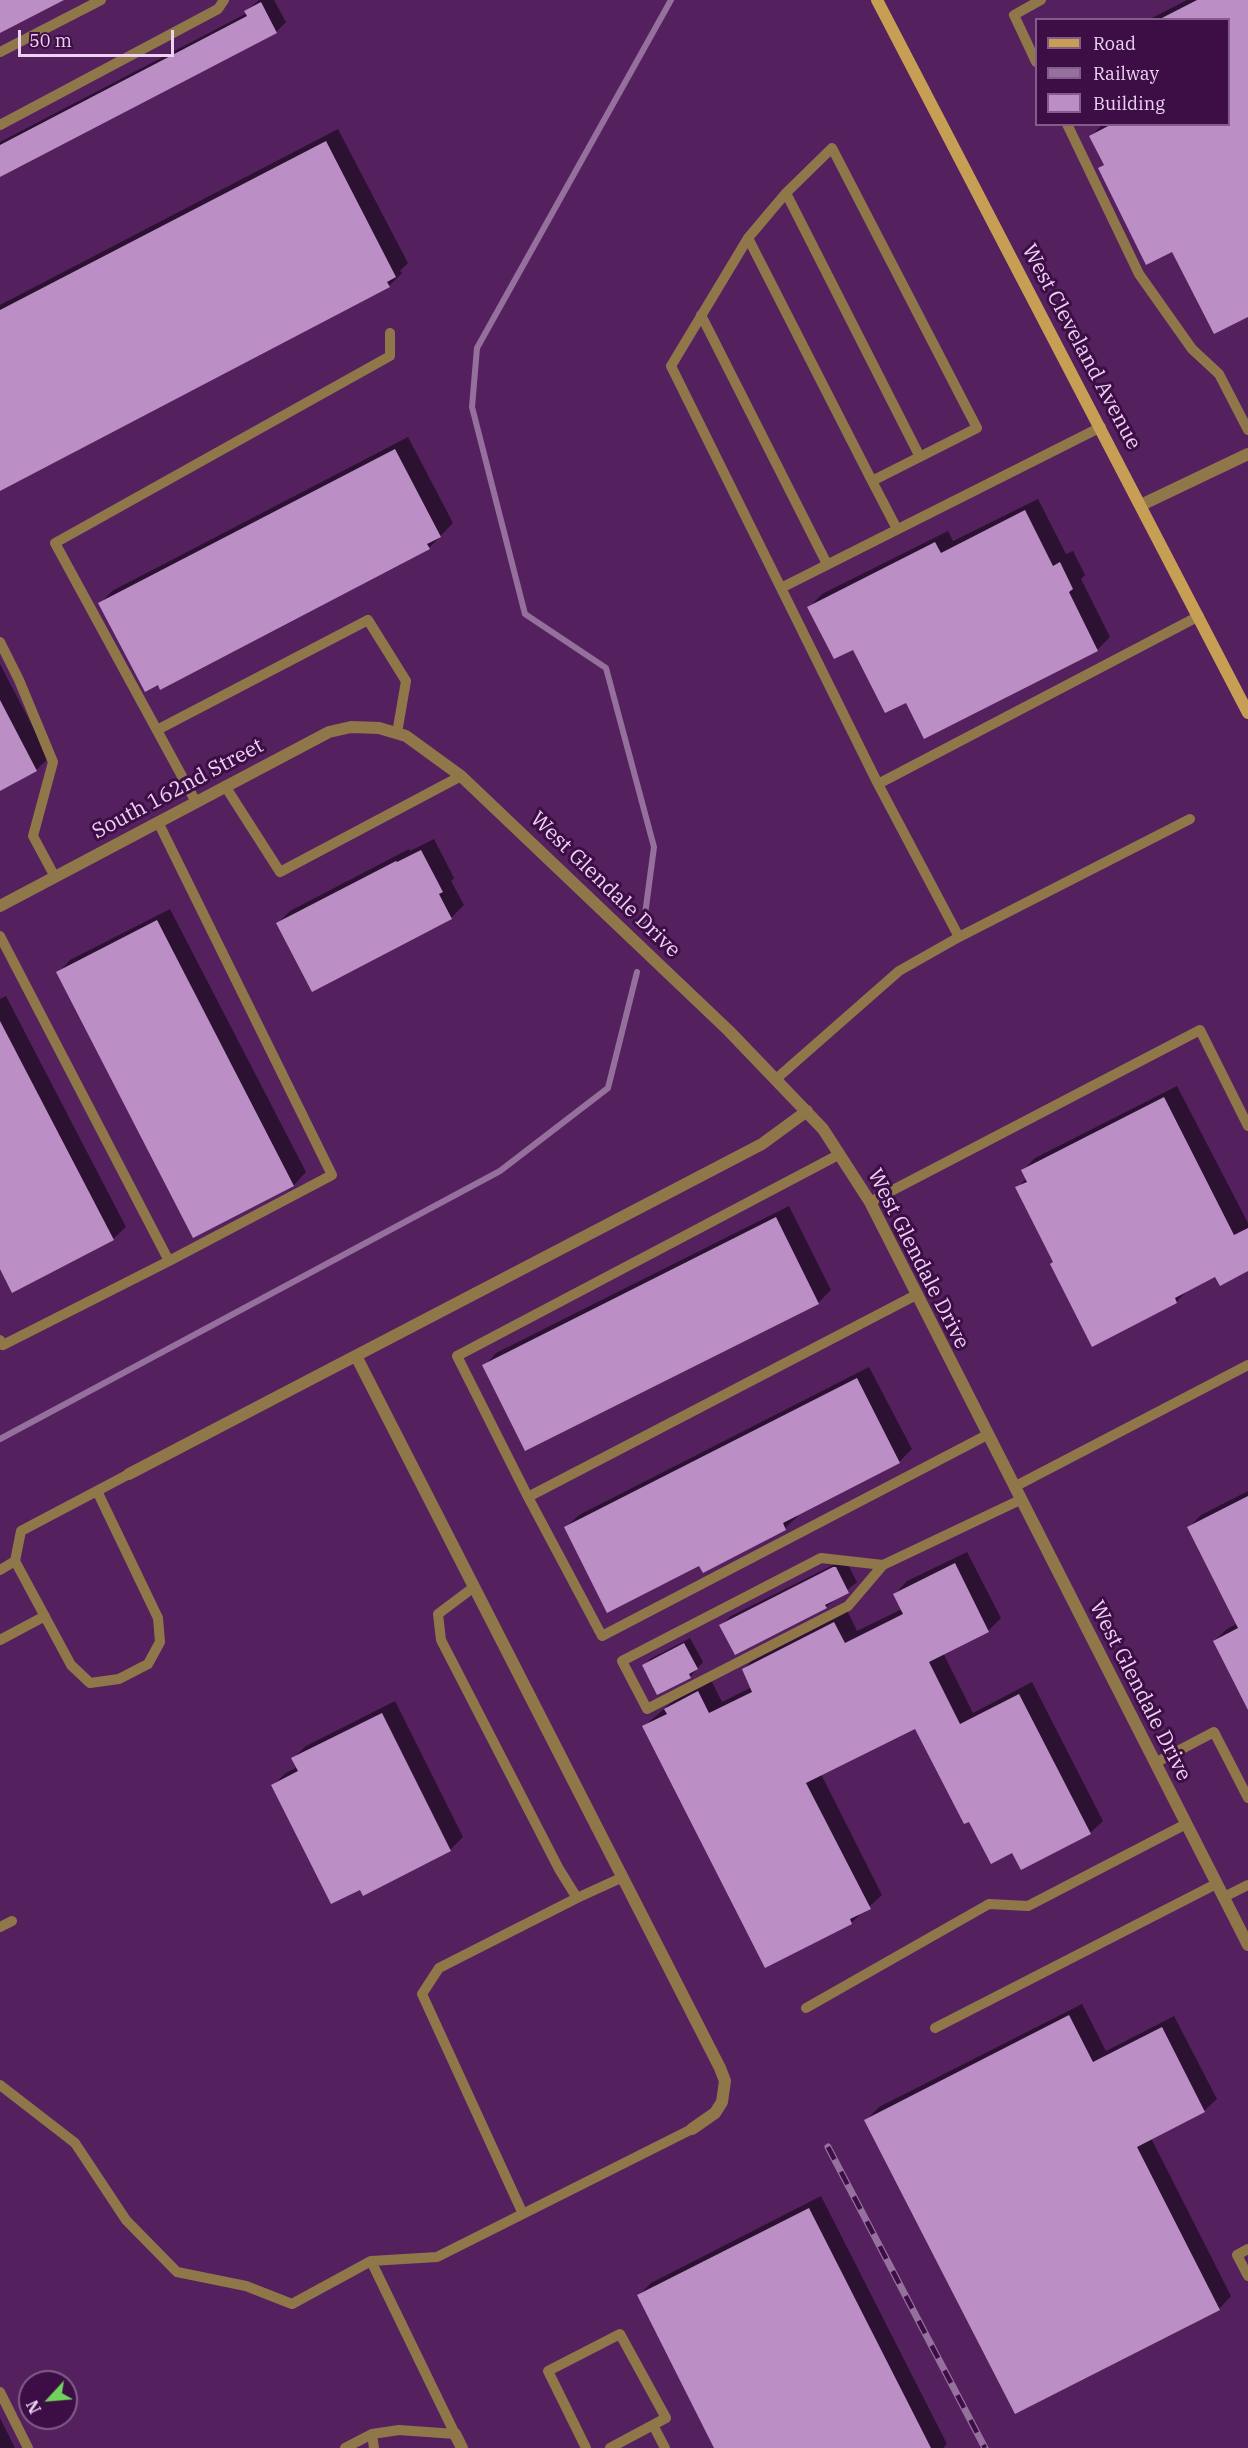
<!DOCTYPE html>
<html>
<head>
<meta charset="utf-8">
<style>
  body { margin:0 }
  #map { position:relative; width:1248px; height:2448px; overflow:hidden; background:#471950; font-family:"IBM Plex Serif",serif }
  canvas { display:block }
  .legend { position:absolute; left:1035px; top:18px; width:195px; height:108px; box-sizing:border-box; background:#3c0e45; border:2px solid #835c8b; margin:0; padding:8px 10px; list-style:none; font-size:18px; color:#edd2f3 }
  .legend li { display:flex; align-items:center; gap:12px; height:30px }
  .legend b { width:30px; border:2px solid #835c8b }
  .north { position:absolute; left:18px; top:2370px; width:60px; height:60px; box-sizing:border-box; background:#3c0e45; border:2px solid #835c8b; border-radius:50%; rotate:244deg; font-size:16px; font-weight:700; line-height:24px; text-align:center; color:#edd2f3 }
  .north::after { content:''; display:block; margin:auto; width:21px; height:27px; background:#71d35e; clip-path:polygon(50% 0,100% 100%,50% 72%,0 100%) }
  .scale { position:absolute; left:18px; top:30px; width:156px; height:27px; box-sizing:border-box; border:3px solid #edd2f3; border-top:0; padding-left:8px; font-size:18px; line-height:21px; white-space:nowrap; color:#edd2f3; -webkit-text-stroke:4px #3c0e45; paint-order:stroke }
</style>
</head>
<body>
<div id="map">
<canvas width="1248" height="2448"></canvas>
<ul class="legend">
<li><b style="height:8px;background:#c69e54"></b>Road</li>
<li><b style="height:8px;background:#96719e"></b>Railway</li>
<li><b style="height:16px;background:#bb8ec5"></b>Building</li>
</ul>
<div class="north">N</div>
<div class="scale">50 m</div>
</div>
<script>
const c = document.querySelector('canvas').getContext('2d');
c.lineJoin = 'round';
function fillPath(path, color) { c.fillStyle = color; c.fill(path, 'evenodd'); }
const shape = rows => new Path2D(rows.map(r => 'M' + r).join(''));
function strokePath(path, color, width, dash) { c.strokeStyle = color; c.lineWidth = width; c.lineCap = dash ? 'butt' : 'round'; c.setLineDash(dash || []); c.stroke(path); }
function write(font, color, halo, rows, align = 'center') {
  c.font = font + ' "IBM Plex Serif",serif'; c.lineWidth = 6; c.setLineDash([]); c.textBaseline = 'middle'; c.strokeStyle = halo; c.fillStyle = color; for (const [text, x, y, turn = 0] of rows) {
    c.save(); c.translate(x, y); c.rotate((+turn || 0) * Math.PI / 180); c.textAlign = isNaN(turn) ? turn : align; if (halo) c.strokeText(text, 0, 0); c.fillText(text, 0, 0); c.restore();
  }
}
const built = shape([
  [0,0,1248,0,1248,2448,0,2448],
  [1036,20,1228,20,1228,124,1036,124],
  [30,2382,66,2382,66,2418,30,2418]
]);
const shadow = shape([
  [259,0,274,0,286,22,276,32,0,176,0,142,247,13,246,11],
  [1187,0,1248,0,1248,315,1173,250,1099,169,1105,163,1091,136,1103,124,1228,124,1228,20,1148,20],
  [338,129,408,263,400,271,402,273,389,286,0,483,0,305],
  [408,437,453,523,429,548,100,604,112,591],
  [1038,499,1066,554,1073,551,1085,575,1081,579,1110,637,1098,649,924,737,906,701,854,648,809,607,822,594,948,531,953,541],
  [0,664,49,758,36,770,0,789],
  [434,839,454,878,451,881,464,905,451,918,278,923,290,911,409,849,410,851],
  [170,909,306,1172,294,1185,194,1236,58,973,70,960],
  [6,996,126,1227,113,1239,0,1266,0,999],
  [1177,1086,1248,1223,1248,1269,1216,1275,1189,1289,1176,1302,1055,1261,1017,1188,1027,1178,1023,1170,1035,1158],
  [789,1206,831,1290,818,1303,484,1366,496,1353],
  [869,1367,912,1449,899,1462,797,1514,798,1516,785,1528,704,1571,700,1564,566,1527,579,1515],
  [1248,1491,1248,1707,1214,1641,1227,1629,1238,1623,1189,1527,1201,1515],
  [967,1552,1001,1618,988,1631,943,1653,973,1713,1032,1682,1103,1821,1090,1833,1013,1851,970,1820,915,1727,821,1774,882,1895,851,1923,643,1727,679,1696,711,1680,722,1702,752,1687,744,1669,756,1656,847,1610,857,1631,902,1609,895,1594,907,1581],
  [845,1559,857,1582,826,1607,721,1625,731,1616],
  [690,1638,703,1662,690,1677,644,1665,650,1659],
  [395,1701,463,1837,450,1850,273,1785,286,1773,297,1767,293,1758,306,1746],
  [1082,2004,1106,2051,1174,2016,1217,2099,1204,2111,1151,2138,1231,2296,1219,2309,866,2120,879,2107],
  [821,2196,947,2444,943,2448,716,2448,638,2296,651,2283],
  [0,2418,15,2448,0,2448]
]);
const stream = shape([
  [644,922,654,847,606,668,525,614,472,407,477,348,671,0],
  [0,1439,500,1171,608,1088,637,972]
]);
const building = shape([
  [0,0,64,0,0,33],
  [1197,0,1248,0,1248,317,1214,334,1172,252,1146,265,1098,168,1104,165,1089,136,1112,124,1228,124,1228,20,1158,20],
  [261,2,277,33,0,177,0,145,247,16,244,11],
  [326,141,396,277,387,282,390,287,0,491,0,310],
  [395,449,441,537,427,544,430,549,160,690,158,685,145,692,98,603],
  [1025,510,1053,566,1060,562,1073,589,1069,592,1098,651,924,739,906,703,885,713,853,650,834,659,807,607,935,542,941,553],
  [0,700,37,771,0,791],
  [421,850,443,892,439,894,452,919,312,992,276,923,396,861,397,862],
  [157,920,294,1186,193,1238,56,972],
  [0,1021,114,1240,12,1293,0,1269],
  [1164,1097,1234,1235,1248,1228,1248,1271,1220,1286,1215,1277,1175,1298,1177,1303,1092,1347,1050,1264,1053,1262,1015,1187,1027,1182,1021,1170],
  [776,1217,819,1304,525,1451,482,1365],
  [857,1378,900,1463,783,1523,786,1530,703,1573,699,1566,607,1613,564,1527],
  [1248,1496,1248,1710,1213,1641,1238,1628,1187,1527],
  [955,1563,989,1632,929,1662,960,1724,1019,1694,1091,1834,1021,1870,1012,1853,991,1864,969,1822,964,1824,915,1729,806,1783,871,1909,850,1919,852,1924,765,1968,642,1726,667,1714,664,1709,698,1691,709,1713,752,1692,742,1669,834,1622,845,1643,903,1614,893,1594],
  [833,1567,836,1567,849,1593,825,1605,827,1608,735,1655,719,1625],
  [684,1643,698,1669,689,1674,691,1678,657,1695,642,1665],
  [382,1713,451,1851,363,1896,360,1890,331,1904,271,1785,298,1771,291,1758],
  [1069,2015,1093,2062,1162,2027,1205,2112,1137,2147,1220,2310,1015,2414,864,2120],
  [809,2208,931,2448,714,2448,637,2295]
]);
const service = shape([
  [0,52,101,0],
  [1036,62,1014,15,1041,0],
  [1067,124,1139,274,1192,349,1219,374,1248,430],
  [0,125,218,9,224,0],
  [786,193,920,457],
  [748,238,872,481],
  [701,315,827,564],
  [897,529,872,481,977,428,832,148,786,193,748,238,671,366,781,588,1101,427],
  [781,588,878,784,1199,616],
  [0,642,19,680,53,762,33,836,55,877],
  [157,730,368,620,406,681,397,733],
  [225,786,280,872,461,776],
  [196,802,55,543,390,356,390,333],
  [158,822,332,1175,169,1261],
  [0,936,169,1261,3,1345,0,1340],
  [959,937,1190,819],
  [776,1079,899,971,959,937,878,784],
  [840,1154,457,1356,528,1497,916,1295],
  [870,1202,1200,1030,1248,1126],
  [1014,1487,1248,1365],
  [97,1491,158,1618,160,1642,148,1664,119,1679,90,1683,71,1665,15,1561,21,1531,129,1474],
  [528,1497,602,1636,987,1435],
  [883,1565,821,1558,622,1661,647,1709,848,1606,883,1565,1020,1500],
  [0,1570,15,1561],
  [474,1587,438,1614,441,1640,559,1869,577,1898,623,1877],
  [0,1640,45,1616],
  [1155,1763,1214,1732,1248,1798],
  [1224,1897,1248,1885],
  [0,1927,12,1921],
  [806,2008,989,1904,1028,1906,1186,1824],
  [935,2028,1216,1884],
  [0,2085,75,2143,126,2220,177,2272,246,2286,292,2304,371,2261,455,2434,399,2430,372,2434,345,2448],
  [523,2214,422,1994,439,1968,577,1898],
  [1248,2249,1237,2255,1248,2276],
  [371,2261,437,2257,692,2129],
  [0,2392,28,2448],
  [653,2425,665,2448],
  [372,2434,374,2448],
  [586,2448,548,2371,620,2334,666,2418,610,2448]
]);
const minor = shape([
  [1141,505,1248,454],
  [0,906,329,732,351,727,379,728,406,736,461,776,729,1031,823,1129,870,1202,1248,1945],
  [356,1356,720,2068,725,2081,722,2102,715,2113,692,2129],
  [129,1474,762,1144,807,1111],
  [455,2434,462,2448]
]);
const secondary = shape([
  [877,0,1248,713]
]);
const rail = shape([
  [828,2147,985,2448]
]);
const streetNames = [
  ["West Cleveland Avenue",1081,347,62],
  ["South 162nd Street",178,789,-28],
  ["West Glendale Drive",605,885,44],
  ["West Glendale Drive",918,1259,63],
  ["West Glendale Drive",1140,1691,63]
];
fillPath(built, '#54215e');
fillPath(shadow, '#0007');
strokePath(stream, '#95709d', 6);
fillPath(building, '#bb8ec5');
strokePath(service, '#90774a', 10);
strokePath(minor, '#90774a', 12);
strokePath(secondary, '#c69e54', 12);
strokePath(rail, '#96719e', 7);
strokePath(rail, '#3c0e45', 4.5, [14]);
write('21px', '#edd2f3', '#3c0e45', streetNames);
</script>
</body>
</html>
